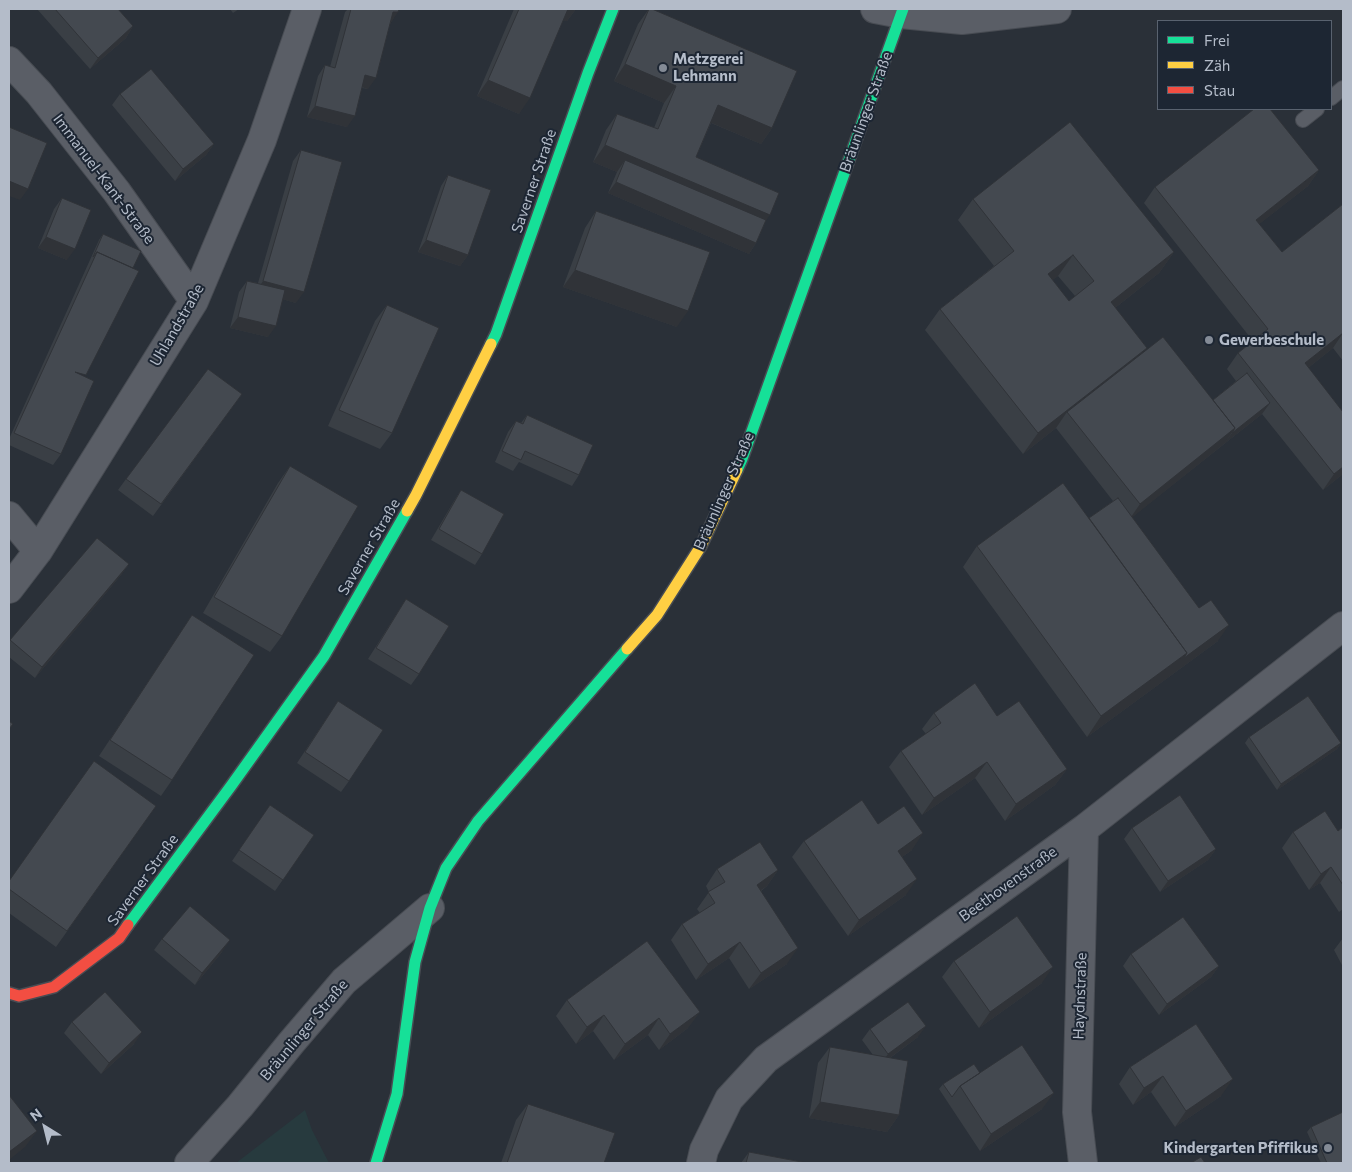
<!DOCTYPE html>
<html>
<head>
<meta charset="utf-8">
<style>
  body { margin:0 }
  #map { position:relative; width:1352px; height:1172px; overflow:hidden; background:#2a3038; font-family:Commissioner,sans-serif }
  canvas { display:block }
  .frame { position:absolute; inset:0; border:10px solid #b4bcc9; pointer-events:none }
  .legend { position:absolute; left:1157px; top:20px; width:175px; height:90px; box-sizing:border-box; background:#1d2633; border:1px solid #59626f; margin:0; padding:6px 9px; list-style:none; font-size:15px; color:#b4bcc9 }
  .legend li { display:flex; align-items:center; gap:10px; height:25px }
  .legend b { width:25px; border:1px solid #59626f }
  .north { position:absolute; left:20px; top:1102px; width:50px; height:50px; -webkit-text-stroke:4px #1d2633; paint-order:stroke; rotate:324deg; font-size:14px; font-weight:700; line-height:20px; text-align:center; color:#b4bcc9 }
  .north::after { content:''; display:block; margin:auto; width:18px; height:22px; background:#b4bcc9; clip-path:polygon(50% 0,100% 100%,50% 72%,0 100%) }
</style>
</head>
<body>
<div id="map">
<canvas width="1352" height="1172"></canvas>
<div class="frame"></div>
<ul class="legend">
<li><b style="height:6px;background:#16e098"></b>Frei</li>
<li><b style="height:6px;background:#ffcf43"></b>Zäh</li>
<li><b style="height:6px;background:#f24e42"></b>Stau</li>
</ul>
<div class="north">N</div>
</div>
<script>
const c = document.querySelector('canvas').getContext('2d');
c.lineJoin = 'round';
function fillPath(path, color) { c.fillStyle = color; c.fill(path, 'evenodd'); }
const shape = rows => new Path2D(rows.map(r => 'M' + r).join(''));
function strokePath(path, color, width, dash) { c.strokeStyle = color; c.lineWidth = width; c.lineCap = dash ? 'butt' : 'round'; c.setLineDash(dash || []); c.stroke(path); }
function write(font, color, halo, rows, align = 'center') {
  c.font = font + ' Commissioner,sans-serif'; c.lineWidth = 4; c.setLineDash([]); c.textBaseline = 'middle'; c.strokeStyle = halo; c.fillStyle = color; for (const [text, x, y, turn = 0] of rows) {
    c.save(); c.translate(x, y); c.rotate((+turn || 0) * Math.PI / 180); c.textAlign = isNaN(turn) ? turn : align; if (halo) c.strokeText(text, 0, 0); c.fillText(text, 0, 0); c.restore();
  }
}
const green = shape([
  [305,1110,312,1130,329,1163,236,1163]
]);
const lane = shape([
  [1331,98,1343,88],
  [1303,120,1317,109]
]);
const street = shape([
  [875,9,901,14,962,20,1057,9],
  [9,61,39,93,117,192,194,301],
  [9,516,38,551],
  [9,589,38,551,194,301,262,140,307,9],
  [189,1163,240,1106,291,1043,344,981,430,908],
  [701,1163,704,1150,729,1099,766,1059,1084,829,1343,626],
  [1083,1163,1077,1112,1084,829]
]);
const fast = shape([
  [491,344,496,334,588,73,613,9],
  [737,470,742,459,903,9],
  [128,925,231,786,324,656,407,511],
  [376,1163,397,1094,415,962,430,908,446,868,478,821,627,649]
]);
const slow = shape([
  [407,511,416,495,491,344],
  [627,649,657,615,701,546,737,470]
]);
const jam = shape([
  [9,993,19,996,54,987,119,938,128,925]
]);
const wall = shape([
  [37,9,118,9,133,26,126,38,90,69],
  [230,9,239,9,233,13],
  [348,9,399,9,390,24,368,89,362,88,347,127,307,117,318,76,325,65,330,67,345,12],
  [514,9,576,9,567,21,563,20,519,114,477,96],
  [649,9,772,128,761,144,711,123,696,157,766,220,756,243,749,254,608,193,617,172,593,162,606,130,617,114,654,128,664,103,614,81,638,24],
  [120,94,214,144,206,155,175,181,112,105],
  [301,150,296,303,282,299,268,337,230,328,239,292,247,281,258,283,293,161],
  [1319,170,1308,186,1259,224,1282,252,1343,204,1343,361,1333,348,1308,368,1343,412,1343,474,1323,490,1262,414,1132,517,1218,641,1087,737,963,567,977,546,1089,518,1113,501,1056,428,1023,454,925,330,940,309,994,266,958,220,973,199,1174,252,1159,273,1115,308,1147,348,1143,352,1213,400,1236,381,1227,369,1238,353,1253,341,1144,203,1155,187],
  [1058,276,1075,296,1069,301,1052,280],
  [448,175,468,255,460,266,418,252,441,186],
  [62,198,67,260,38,248,54,209],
  [596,211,677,327,563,287,585,228],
  [103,234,61,454,53,465,9,445,9,439,99,240],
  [387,305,392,433,380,449,328,426,375,321],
  [242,394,153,516,118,490,126,479],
  [527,415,579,475,572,486,519,462,513,471,495,462,508,432,516,421,521,423],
  [290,466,282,636,270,652,203,613,278,483],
  [461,490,482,554,475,565,431,540,454,501],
  [129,564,121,575,35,678,9,657,9,643,10,640],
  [406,599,419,674,411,685,368,659],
  [192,615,172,780,161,796,99,756],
  [338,701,349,781,341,792,297,763],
  [934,713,997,716,1067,769,1055,785,1005,821,975,778,922,815,889,767,901,751,926,734,922,729],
  [1249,737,1341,743,1337,749,1277,790,1245,743],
  [270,805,314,835,275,891,232,861],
  [156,806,56,947,9,913,9,881],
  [878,824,912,850,902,857,906,895,848,936,792,857,804,841],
  [1343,827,1343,909,1339,912,1320,883,1309,890,1282,848,1293,832,1338,831],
  [1132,828,1216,849,1208,860,1160,892,1124,839],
  [717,869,778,870,767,886,761,891,787,964,749,989,729,958,696,980,671,940,682,924,700,913,697,909,709,892,706,886],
  [1343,938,1343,967,1334,950],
  [162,939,222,952,195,985,154,950],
  [647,941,688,1028,659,1050,648,1035,614,1060,593,1031,576,1044,556,1016,567,1000],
  [1131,954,1219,966,1211,977,1159,1015,1123,966],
  [954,961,1042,983,979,1028,942,977],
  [72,1022,134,1044,101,1074,64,1033],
  [1196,1024,1221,1096,1175,1127,1151,1092,1133,1105,1119,1084,1130,1067],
  [870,1029,918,1037,890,1058,899,1115,887,1132,809,1118,818,1063,830,1047,873,1055,862,1040],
  [980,1073,1042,1109,980,1151,939,1089,943,1084],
  [528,1104,604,1163,501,1163,516,1120],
  [1311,1127,1343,1163,1321,1163,1307,1132],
  [749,1152,807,1163,741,1163]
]);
const shadedWall = shape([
  [567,9,576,9,567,21,559,20],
  [393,12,398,12,390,24],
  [133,26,126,38,90,69,98,58],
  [625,64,676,86,664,103,614,81],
  [365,75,376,78,368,89,358,86],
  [488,80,530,98,519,114,477,96],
  [718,105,772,128,761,144,707,121],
  [315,106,355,116,347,127,307,117],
  [214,144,206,155,175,181,183,169],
  [605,145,770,215,758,232,625,160,617,172,593,162],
  [1319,170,1308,186,1244,236,1256,220],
  [9,181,28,189,20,200,9,196],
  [616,182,756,243,749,254,608,193],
  [46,237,75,249,67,260,38,248],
  [426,240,468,255,460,266,418,252],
  [1174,252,1159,273,1096,323,1111,302],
  [1073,255,1058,276,1033,295,1048,274],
  [575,270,688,311,677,327,563,287],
  [263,281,304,292,296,303,256,292],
  [238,317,276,326,268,337,230,328],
  [1343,333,1333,348,1293,380,1305,363],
  [1147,348,1132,369,1067,412,1056,428,1023,454,1038,433],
  [1270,403,1262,414,1224,444,1232,433],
  [1235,428,1224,444,1129,520,1140,504],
  [1343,467,1343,474,1323,490,1334,474],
  [129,564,121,575,35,678,42,667],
  [1229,625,1218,641,1087,737,1101,716,1187,653],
  [1341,743,1337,749,1277,790,1281,784],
  [987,762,975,778,922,815,934,798],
  [1067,769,1055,785,1005,821,1016,804],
  [923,833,912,850,886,868,898,851],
  [1216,849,1208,860,1160,892,1168,881],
  [1331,867,1320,883,1309,890,1321,874],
  [778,870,767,886,745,901,757,885],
  [917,879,906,895,848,936,859,920],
  [230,940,222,952,195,985,202,973],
  [740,942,729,958,696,980,708,964],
  [798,948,787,964,749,989,761,973],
  [1219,966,1211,977,1159,1015,1167,1004],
  [1053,967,1042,983,979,1028,990,1012],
  [700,1012,688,1028,659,1050,670,1034],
  [604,1015,593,1031,576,1044,587,1027],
  [659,1018,648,1035,614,1060,625,1044],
  [926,1026,918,1037,880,1065,888,1054],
  [142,1032,134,1044,101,1074,109,1063],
  [1163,1076,1151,1092,1133,1105,1144,1088],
  [1233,1079,1221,1096,1175,1127,1186,1111],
  [1054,1093,1042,1109,980,1151,991,1134],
  [820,1102,899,1115,887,1132,809,1118],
  [37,1131,25,1147,9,1160,9,1152]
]);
const building = shape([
  [55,9,118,9,133,26,98,58,55,9],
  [351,9,399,9,398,12,393,12,376,78,365,75,355,116,315,106,325,65,335,68,351,9],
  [519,9,568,9,530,98,488,80,519,9],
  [649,9,652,9,797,71,772,128,718,105,696,157,779,193,770,215,605,145,617,114,658,129,676,86,625,64,649,9],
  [151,69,214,144,183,169,120,94,151,69],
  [1254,109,1270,109,1319,170,1256,220,1282,252,1343,204,1343,333,1305,363,1343,412,1343,467,1334,474,1238,353,1268,329,1155,187,1254,109],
  [1070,122,1174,252,1111,302,1147,348,1038,433,940,309,1014,251,973,199,1070,122],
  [1073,255,1094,281,1069,301,1048,274,1073,255],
  [9,127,47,143,28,189,9,181,9,127],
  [301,150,342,162,304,292,263,281,301,150],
  [625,160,766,220,756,243,616,182,625,160],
  [448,175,491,190,468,255,426,240,448,175],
  [62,198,91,210,75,249,46,237,62,198],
  [596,211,710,252,688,311,575,270,596,211],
  [103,234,141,251,133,268,97,252,93,257,103,234],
  [97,252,139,271,86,375,75,372,94,381,61,454,14,433,97,252],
  [247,281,285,290,276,326,238,317,247,281],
  [387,305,439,328,392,433,339,410,387,305],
  [1163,337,1235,428,1140,504,1067,412,1163,337],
  [208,369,242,394,161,504,126,479,208,369],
  [1247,373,1270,403,1232,433,1235,428,1213,400,1247,373],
  [527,415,593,445,579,475,525,451,521,460,502,451,516,421,523,424,527,415],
  [290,466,358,506,282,636,214,597,290,466],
  [1063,483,1187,653,1101,716,977,546,1063,483],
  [461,490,504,514,482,554,439,529,461,490],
  [1118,498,1199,608,1211,600,1229,625,1184,658,1187,653,1089,518,1118,498],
  [97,538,129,564,42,667,10,640,97,538],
  [406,599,449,626,419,674,376,648,406,599],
  [192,615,254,655,172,780,110,740,192,615],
  [975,683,997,716,1019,701,1067,769,1016,804,987,762,934,798,901,751,941,723,934,713,975,683],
  [1308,696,1341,743,1281,784,1249,737,1308,696],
  [338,701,383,730,349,781,305,752,338,701],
  [9,721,13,724,9,729,9,721],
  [94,761,156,806,67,931,9,889,9,881,94,761],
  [1180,795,1216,849,1168,881,1132,828,1180,795],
  [862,800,878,824,904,806,923,833,898,851,917,879,859,920,804,841,862,800],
  [270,805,314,835,283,880,239,850,270,805],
  [1325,811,1338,831,1343,827,1343,885,1331,867,1321,874,1293,832,1325,811],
  [760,842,778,870,757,885,798,948,761,973,740,942,708,964,682,924,715,903,708,892,725,882,717,869,760,842],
  [190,906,230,940,202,973,162,939,190,906],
  [1017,916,1053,967,990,1012,954,961,1017,916],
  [1183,917,1219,966,1167,1004,1131,954,1183,917],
  [647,941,700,1012,670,1034,659,1018,625,1044,604,1015,587,1027,567,1000,647,941],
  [105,992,142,1032,109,1063,72,1022,105,992],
  [908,1002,926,1026,888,1054,870,1029,908,1002],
  [1196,1024,1233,1079,1186,1111,1163,1076,1144,1088,1130,1067,1196,1024],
  [1022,1045,1054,1093,991,1134,960,1086,1022,1045],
  [830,1047,908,1061,899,1115,820,1102,830,1047],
  [974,1064,980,1073,960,1086,952,1097,943,1084,974,1064],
  [9,1095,37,1131,9,1152,9,1095],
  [528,1104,615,1133,604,1163,507,1163,528,1104],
  [1343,1112,1343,1163,1327,1163,1311,1127,1343,1112],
  [749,1152,807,1163,746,1163,749,1152],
  [1201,1157,1205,1163,1191,1163,1201,1157]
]);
const markers = [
  [663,68,5,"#848b96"],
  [1209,340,5,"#848b96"],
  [1328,1148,5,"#848b96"]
];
const poiNames = [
  ["Metzgerei",673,59],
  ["Lehmann",673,76],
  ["Gewerbeschule",1219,340],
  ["Kindergarten Pfiffikus",1318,1148,"right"]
];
const streetNames = [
  ["Bräunlinger Straße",866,112,-70],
  ["Immanuel-Kant-Straße",104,179,53],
  ["Saverner Straße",534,181,-71],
  ["Uhlandstraße",177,325,-60],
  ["Bräunlinger Straße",724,491,-66],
  ["Saverner Straße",369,547,-60],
  ["Saverner Straße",143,880,-54],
  ["Beethovenstraße",1008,884,-36],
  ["Haydnstraße",1080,996,-88],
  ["Bräunlinger Straße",304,1030,-50]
];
fillPath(green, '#273a3e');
strokePath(lane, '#484c53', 16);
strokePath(street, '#484c53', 30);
strokePath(fast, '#484c53', 14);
strokePath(slow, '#484c53', 14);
strokePath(jam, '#484c53', 14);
strokePath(lane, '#5a5e66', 14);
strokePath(street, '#5a5e66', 28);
strokePath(fast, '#16e098', 11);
strokePath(slow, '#ffcf43', 11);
strokePath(jam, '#f24e42', 11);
fillPath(wall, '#3a3f45');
fillPath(shadedWall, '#303338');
fillPath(building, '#444950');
strokePath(building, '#303338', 1);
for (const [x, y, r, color] of markers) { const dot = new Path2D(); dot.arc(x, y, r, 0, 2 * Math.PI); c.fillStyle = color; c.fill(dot); strokePath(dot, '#1d2633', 2); }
write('bold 15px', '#b4bcc9', '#1d2633', poiNames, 'left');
write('15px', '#b4bcc9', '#1d2633', streetNames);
</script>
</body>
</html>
